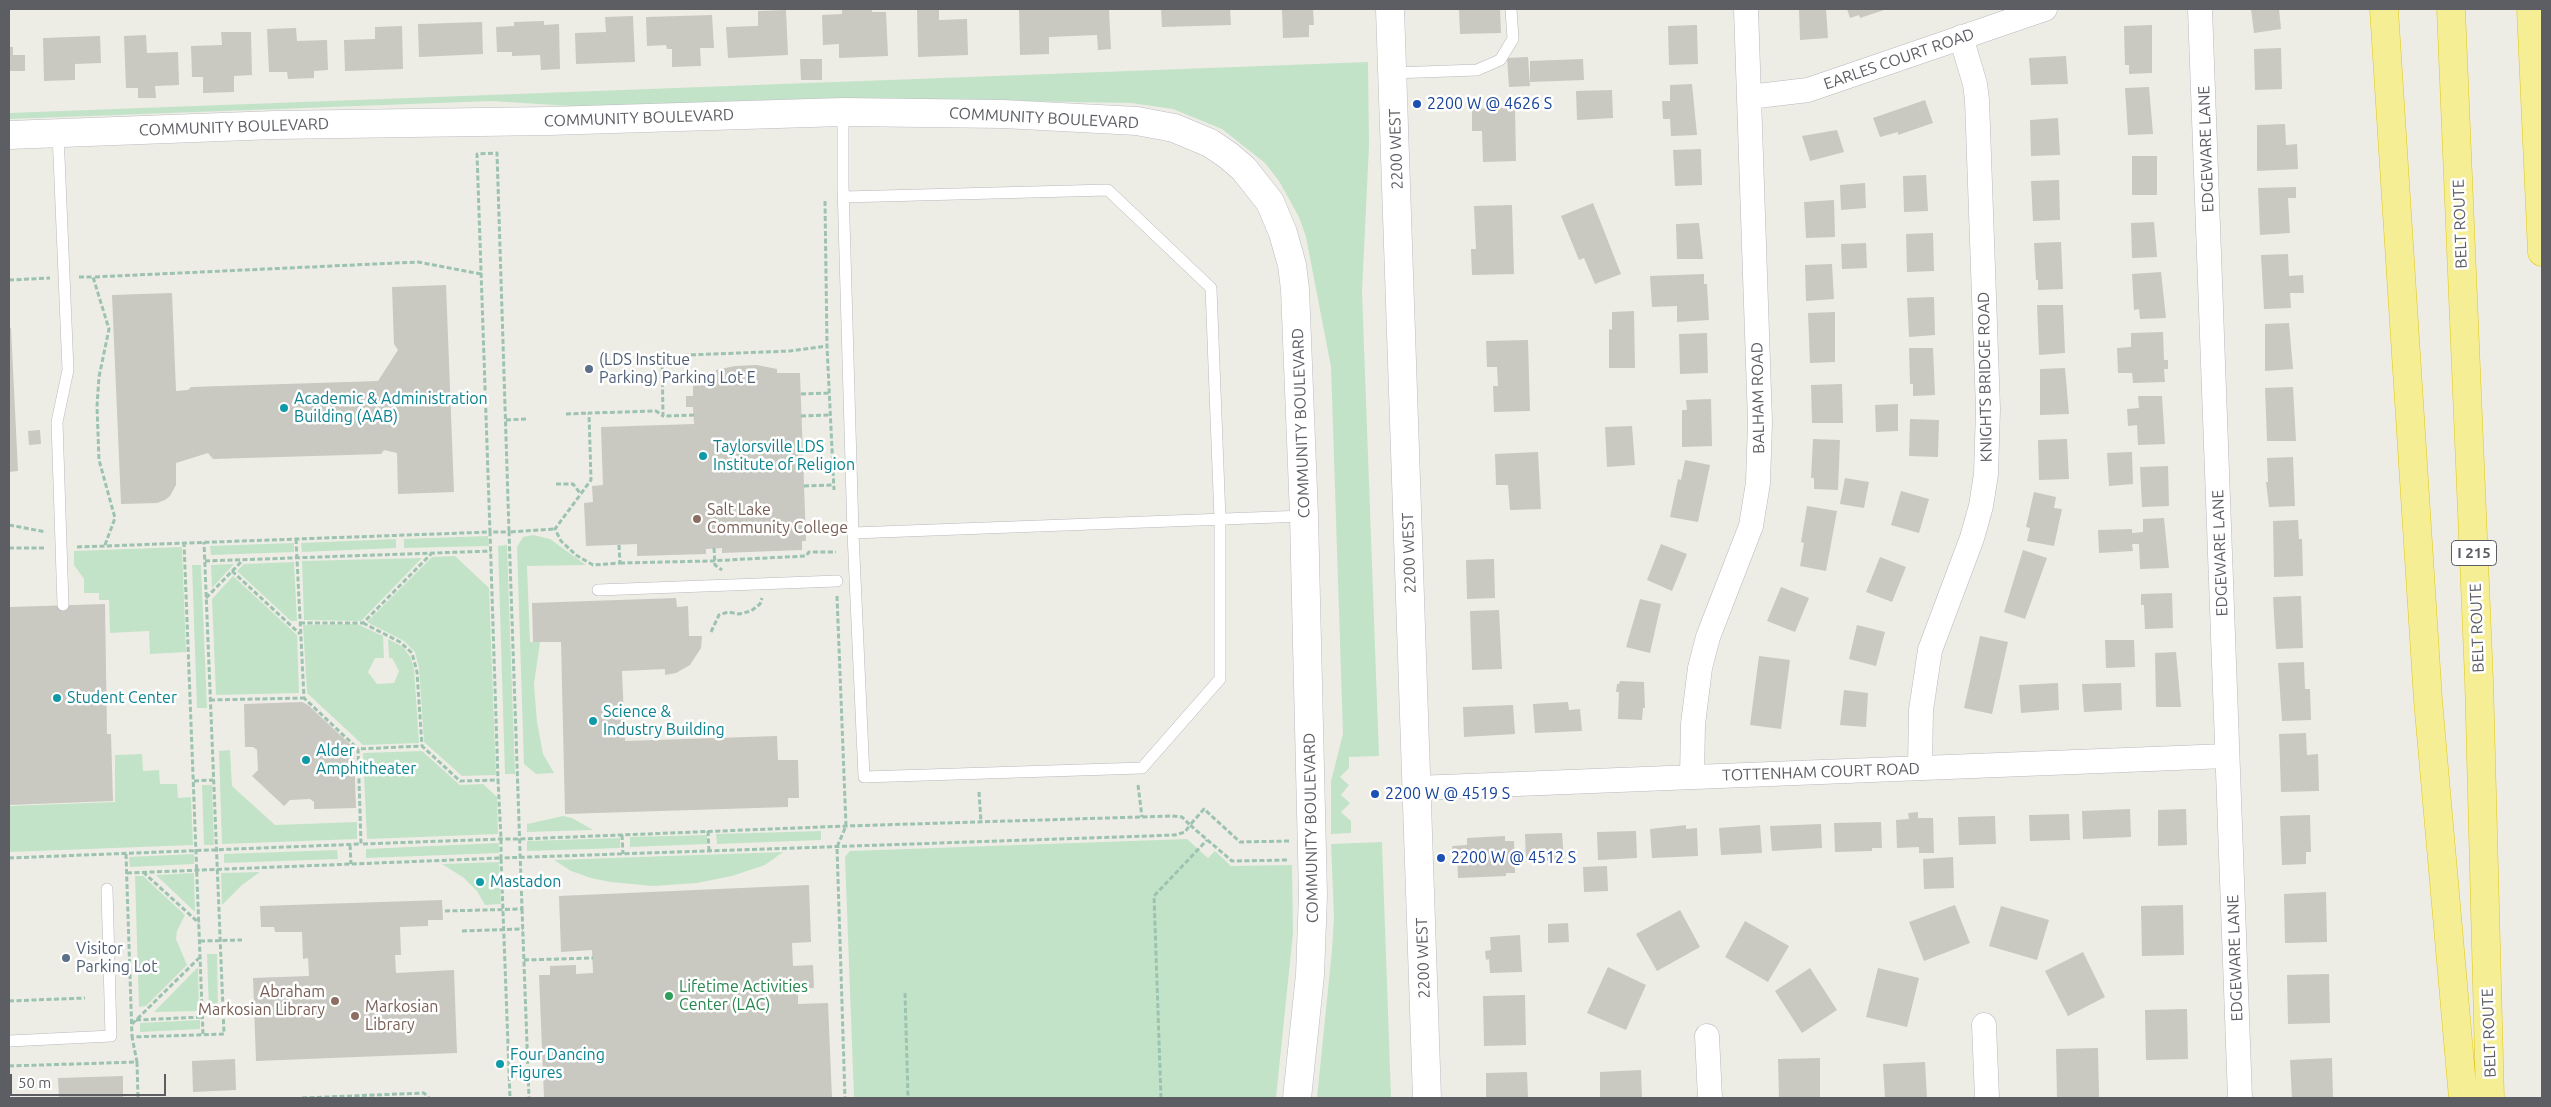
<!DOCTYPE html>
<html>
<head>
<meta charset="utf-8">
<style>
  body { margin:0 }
  #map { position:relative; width:2551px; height:1107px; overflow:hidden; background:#eeede5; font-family:Ubuntu,sans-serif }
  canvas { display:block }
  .frame { position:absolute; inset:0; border:10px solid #5c5e64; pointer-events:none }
  .scale { position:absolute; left:10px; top:1074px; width:156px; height:22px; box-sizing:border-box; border:2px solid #5c5e64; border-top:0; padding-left:6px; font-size:15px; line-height:18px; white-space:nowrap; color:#5c5e64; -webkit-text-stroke:4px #fff; paint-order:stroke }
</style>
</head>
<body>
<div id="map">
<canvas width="2551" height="1107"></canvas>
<div class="frame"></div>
<div class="scale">50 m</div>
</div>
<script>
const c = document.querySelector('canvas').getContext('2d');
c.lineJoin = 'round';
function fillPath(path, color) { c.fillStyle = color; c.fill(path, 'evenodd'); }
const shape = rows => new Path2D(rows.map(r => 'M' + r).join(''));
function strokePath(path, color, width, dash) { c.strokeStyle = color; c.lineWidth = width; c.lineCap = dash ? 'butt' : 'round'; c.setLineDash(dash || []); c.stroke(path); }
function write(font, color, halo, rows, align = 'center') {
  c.font = font + ' Ubuntu,sans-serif'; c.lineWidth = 5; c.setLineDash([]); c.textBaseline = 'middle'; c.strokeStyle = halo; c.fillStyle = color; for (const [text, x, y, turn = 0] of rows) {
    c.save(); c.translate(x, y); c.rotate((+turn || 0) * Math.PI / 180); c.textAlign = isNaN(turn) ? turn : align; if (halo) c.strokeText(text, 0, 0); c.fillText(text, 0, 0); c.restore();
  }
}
const green = shape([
  [1368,62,1369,146,1362,291,1379,756,1349,757,1349,768,1340,777,1349,785,1341,795,1350,803,1341,812,1351,821,1351,833,1331,834,1331,781,1343,734,1331,367,1306,237,1299,217,1279,181,1265,163,1222,129,1173,109,1131,103,848,98,600,108,492,101,9,119,9,113],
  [533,535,550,539,586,565,527,566,530,642,540,642,534,684,537,722,543,754,554,773,536,774,524,764,517,547,523,537],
  [488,536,489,546,404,548,404,539],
  [396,539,396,548,302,552,301,543],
  [294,543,294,552,211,555,210,546],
  [507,545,515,774,505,774,498,546],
  [182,547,186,652,150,654,149,631,110,633,109,600,99,600,99,593,84,593,84,579,74,565,74,551],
  [455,556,489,588,496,775,462,776,424,742,419,668,415,652,404,641,367,622,432,557],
  [422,558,361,621,304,620,302,561],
  [294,562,297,621,291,621,237,571,244,564],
  [234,564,212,588,211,565],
  [192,565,201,565,207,708,197,708],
  [233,576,297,635,299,693,216,695,212,599],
  [357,624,383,636,384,658,375,658,368,672,377,684,394,683,399,671,392,658,389,658,388,639,403,647,411,658,414,669,419,743,363,745,307,693,303,625],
  [230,750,232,786,275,825,357,822,357,839,222,844,219,751],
  [422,751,460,785,483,784,497,797,498,834,367,839,363,753],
  [142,754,143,771,159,770,160,784,177,784,178,798,191,797,193,845,9,852,9,806,115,802,115,755],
  [202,785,212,785,214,845,204,845],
  [563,816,572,818,593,830,527,832,527,824],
  [821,831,821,840,717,844,716,834],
  [707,835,707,844,630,847,630,837],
  [620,838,620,848,527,851,527,841],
  [1187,839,1208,858,1215,851,1231,866,1292,865,1293,933,1276,1098,854,1098,845,857,850,851],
  [1382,842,1391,1098,1317,1098,1332,950,1334,917,1331,844],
  [499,843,499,853,366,858,366,849],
  [337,850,338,859,224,863,224,854],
  [783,852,765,865,732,876,697,883,653,886,610,882,591,878,571,871,554,860],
  [194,854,194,864,130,867,129,857],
  [499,862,501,904,485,905,477,891,464,878,442,864],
  [260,872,242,885,222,905,221,873],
  [194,873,194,874,195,912,156,875],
  [135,876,143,876,185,915,177,931,176,939,187,965,146,1006,139,1007],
  [207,954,217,954,218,1010,209,1011],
  [198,967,199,1011,154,1012],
  [200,1020,200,1029,140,1032,140,1023]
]);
const building = shape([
  [872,9,872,12,886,12,888,56,839,58,839,44,823,45,822,15,842,14,842,10],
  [917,9,939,9,939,20,967,19,968,55,918,57],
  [1019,9,1109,9,1111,49,1098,50,1097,35,1049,37,1049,54,1020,55],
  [1161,9,1230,9,1231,25,1162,27],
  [1282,9,1313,9,1314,25,1309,25,1309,37,1283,38],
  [1459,9,1500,9,1501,33,1460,34],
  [1799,9,1826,9,1828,38,1800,40],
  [1847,9,1887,9,1860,18,1859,15,1850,18],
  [2251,9,2279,9,2281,29,2254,33],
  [786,10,788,55,728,58,726,27,758,26,758,11],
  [712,15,714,48,700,48,701,66,672,67,672,49,667,49,666,45,647,46,646,17],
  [633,16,635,62,576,64,575,33,606,32,605,17],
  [544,21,544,25,559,24,560,69,541,70,540,55,512,56,512,52,497,52,496,27,514,26,514,22],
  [482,22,483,54,419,57,418,24],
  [1697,25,1698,64,1669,65,1668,26],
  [2152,25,2152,73,2129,74,2129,65,2125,65,2124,26],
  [402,26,403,69,345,71,344,40,375,39,375,27],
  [296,28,297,41,327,40,328,70,314,71,314,78,288,79,287,72,269,72,267,29],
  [221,32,251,32,252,75,234,76,234,92,203,93,203,77,192,77,191,46,222,45],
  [146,35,147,53,178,52,179,85,155,86,156,98,138,98,138,88,126,88,124,36],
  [100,36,101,63,75,64,75,80,44,81,43,38],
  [9,47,13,47,13,55,25,55,25,71,9,71],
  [2281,48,2282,89,2255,90,2254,49],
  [2066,56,2068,84,2031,85,2029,58],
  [1528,57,1530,86,1509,87,1507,58],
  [800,59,822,59,822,80,801,80],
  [1583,59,1584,80,1530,82,1530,61],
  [1692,84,1697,135,1671,136,1670,119,1663,119,1662,101,1670,101,1670,85],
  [2149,87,2153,134,2128,135,2125,88],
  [1612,90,1613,118,1577,120,1576,91],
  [1925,100,1933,123,1898,135,1898,132,1880,137,1873,118],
  [1515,107,1516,161,1483,162,1482,131,1472,131,1472,109],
  [2058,118,2060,155,2031,156,2030,120],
  [2285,124,2286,145,2297,144,2298,169,2257,171,2257,125],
  [1837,130,1844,152,1810,161,1802,136],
  [1701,149,1702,185,1675,186,1673,150],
  [2132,156,2157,156,2157,195,2132,195],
  [1926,175,1928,211,1904,212,1903,176],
  [2059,180,2060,220,2033,221,2031,181],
  [1865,183,1866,208,1841,210,1840,185],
  [2296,187,2296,198,2288,198,2290,233,2260,235,2258,188],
  [1834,200,1835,237,1806,238,1804,202],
  [1593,203,1621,274,1595,284,1584,258,1579,260,1561,216],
  [1512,205,1514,274,1472,275,1471,249,1476,249,1474,206],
  [2154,222,2157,257,2132,258,2131,223],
  [1699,223,1703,259,1677,259,1676,224],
  [1933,233,1934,271,1907,272,1906,234],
  [2061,242,2063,289,2038,290,2038,280,2036,280,2034,243],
  [1866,243,1867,268,1842,269,1841,244],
  [2288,254,2289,276,2303,275,2304,293,2290,293,2291,308,2264,309,2261,255],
  [1832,264,1834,299,1806,301,1805,265],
  [2161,272,2166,318,2140,319,2139,309,2134,310,2132,274],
  [1704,274,1704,284,1707,284,1709,320,1677,322,1677,306,1652,307,1650,276],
  [446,285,454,492,398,494,397,453,384,450,381,454,213,459,208,453,176,463,176,485,170,496,165,500,157,503,121,504,112,295,172,293,176,391,188,390,191,387,378,381,398,350,394,344,392,287],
  [1934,297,1935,335,1909,337,1907,298],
  [2037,305,2063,305,2065,353,2039,355],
  [1634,311,1635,368,1609,368,1609,329,1612,330,1612,312],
  [1835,312,1835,362,1810,363,1808,313],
  [2289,323,2293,369,2265,371,2265,324],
  [9,328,11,328,18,471,9,472],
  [2163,332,2164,360,2168,360,2168,369,2164,369,2165,382,2133,383,2132,373,2118,373,2117,348,2131,347,2131,333],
  [1707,333,1708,373,1680,374,1679,334],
  [1528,340,1530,411,1494,412,1493,386,1498,386,1497,367,1487,367,1486,341],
  [1909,348,1933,348,1935,395,1913,396,1913,384,1910,384],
  [757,365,777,369,777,373,800,373,806,541,802,541,802,550,722,553,722,548,706,549,706,554,637,556,637,544,586,546,584,503,593,502,592,486,603,485,601,427,694,424,693,407,686,407,686,396,693,396,693,377,717,376,716,370,735,366],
  [2065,368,2069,414,2040,415,2040,369],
  [1842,384,1843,423,1812,423,1811,385],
  [2293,387,2296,441,2267,441,2265,388],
  [2138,396,2162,396,2165,444,2138,445,2137,425,2128,426,2127,409,2139,408],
  [1711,399,1712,446,1682,447,1682,410,1687,410,1686,400],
  [1898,404,1898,431,1876,432,1875,405],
  [1910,419,1939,420,1938,457,1909,456],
  [1632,426,1635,465,1607,467,1605,427],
  [40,430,41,444,29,445,28,431],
  [1813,439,1840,440,1838,490,1814,489,1814,478,1811,478],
  [2067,439,2069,479,2039,480,2038,440],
  [1538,452,1541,509,1510,510,1508,485,1496,485,1495,454],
  [2132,452,2133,484,2109,486,2107,453],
  [2293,457,2295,506,2269,507,2266,482,2268,482,2267,458],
  [1685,460,1710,465,1698,522,1670,517,1678,479,1681,480],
  [2168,466,2169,506,2142,507,2140,467],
  [1845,478,1869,482,1864,508,1840,504],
  [1901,491,1929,499,1919,533,1891,525],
  [2034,492,2056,497,2054,508,2062,509,2054,546,2027,541,2030,528,2026,527],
  [1807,506,1837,511,1826,571,1800,566,1804,543,1801,542],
  [2164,518,2169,568,2140,569,2139,544,2132,544,2133,551,2099,553,2098,530,2132,529,2132,533,2143,532,2143,519],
  [2298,520,2299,539,2302,539,2303,576,2274,577,2273,521],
  [1661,544,1687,554,1672,591,1647,580],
  [2023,550,2047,558,2025,619,2004,612],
  [1880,557,1906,567,1892,602,1866,592],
  [1494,559,1495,598,1467,599,1466,560],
  [1781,587,1809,598,1795,632,1767,621],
  [2172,593,2173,628,2145,629,2144,605,2141,605,2141,594],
  [2301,596,2303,648,2276,649,2273,597],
  [676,598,677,607,688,606,689,636,702,636,701,648,690,665,676,673,665,675,665,669,622,671,625,741,777,736,778,760,798,760,799,798,788,798,788,807,565,814,561,642,533,642,532,603],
  [1640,599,1661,604,1650,653,1626,647],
  [105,604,107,734,111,734,113,801,9,805,9,607],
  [1499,610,1502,669,1472,670,1470,611],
  [1857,625,1885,632,1876,666,1849,659],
  [1980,636,2008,642,1992,714,1964,708],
  [2105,640,2134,640,2135,667,2106,668],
  [2176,652,2181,707,2156,707,2155,653],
  [1759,656,1790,660,1781,729,1750,725],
  [2304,662,2305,689,2310,689,2311,720,2282,721,2278,663],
  [1620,681,1644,682,1645,708,1643,708,1642,720,1618,719,1619,692,1616,692,1617,684,1619,684],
  [2058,683,2059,710,2021,713,2019,685],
  [2121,683,2122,710,2084,712,2082,684],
  [1844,690,1868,693,1866,727,1840,725],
  [302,702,308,705,352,746,354,751,356,808,314,809,314,802,310,799,290,800,284,806,252,776,258,770,257,750,253,747,245,747,244,704],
  [1568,702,1569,710,1580,709,1582,731,1535,733,1533,704],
  [1513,705,1515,734,1464,737,1463,707],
  [2306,733,2307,755,2318,754,2319,791,2281,792,2279,734],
  [2130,809,2131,837,2083,839,2082,811],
  [2186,809,2187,845,2158,846,2158,810],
  [1918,812,1918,818,1933,818,1934,853,1919,853,1919,847,1897,848,1896,820,1909,819,1908,813],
  [2069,814,2070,840,2030,841,2029,815],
  [2310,815,2311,852,2306,852,2306,864,2282,865,2280,816],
  [1995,816,1996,844,1959,845,1958,817],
  [1881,822,1882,848,1872,848,1872,851,1835,852,1834,823],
  [1821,824,1822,848,1772,851,1770,826],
  [1686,825,1686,829,1697,828,1698,856,1652,858,1650,829],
  [1760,825,1762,853,1721,855,1719,828],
  [1636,831,1637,858,1598,860,1597,832],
  [1562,833,1564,860,1526,862,1525,834],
  [1505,836,1505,841,1514,841,1515,873,1506,873,1506,876,1458,878,1457,853,1453,853,1452,846,1467,845,1467,838],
  [1953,857,1954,888,1924,889,1923,859],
  [1607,866,1608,891,1584,892,1583,867],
  [809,885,811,942,792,943,793,966,813,965,814,988,798,989,798,1004,828,1003,832,1098,544,1098,539,975,550,975,550,966,576,965,576,974,593,973,592,950,561,952,559,896],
  [2326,892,2327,942,2285,943,2284,894],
  [442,900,443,920,428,920,428,926,400,927,401,955,395,955,396,973,454,970,457,1053,256,1061,253,978,309,976,308,958,303,959,302,932,275,932,274,927,261,927,260,906],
  [1955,905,1970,943,1924,961,1909,922],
  [2183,905,2184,955,2142,956,2141,906],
  [2001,906,2049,920,2037,960,1989,946],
  [1680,910,1700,947,1657,971,1636,934],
  [1745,921,1789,946,1768,982,1725,957],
  [1568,923,1569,942,1548,943,1548,924],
  [1520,935,1522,972,1490,973,1489,959,1486,960,1485,951,1491,950,1490,937],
  [2083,952,2105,997,2068,1016,2045,971],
  [1608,967,1646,985,1626,1030,1587,1013],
  [1810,968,1837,1010,1802,1033,1775,991],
  [1878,968,1919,978,1907,1027,1866,1017],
  [2329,974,2330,1023,2288,1024,2287,975],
  [1525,995,1526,1045,1484,1046,1483,996],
  [2187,1009,2188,1059,2146,1060,2145,1010],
  [2098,1048,2099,1097,2057,1098,2056,1049],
  [1820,1058,1820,1098,1779,1098,1778,1059],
  [2332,1058,2333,1098,2292,1098,2290,1060],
  [235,1059,236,1090,193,1092,192,1061],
  [1925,1062,1927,1098,1885,1098,1883,1064],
  [1641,1070,1642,1098,1600,1098,1600,1072],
  [1527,1072,1528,1098,1486,1098,1486,1073],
  [123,1076,123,1098,59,1098,58,1078]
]);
const path = shape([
  [825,201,827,346,834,490],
  [79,277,93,277],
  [9,280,50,278],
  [801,394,829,393],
  [566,414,589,413],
  [694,415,663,416,662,356,790,351,827,346],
  [801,416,830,415],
  [506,420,526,419],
  [556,484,573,484,580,493],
  [804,486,833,485],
  [9,525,46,532],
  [296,539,304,698,358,749],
  [184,542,203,1034],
  [105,545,115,518,99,460,97,406,99,377,109,329,93,277,418,262,481,274],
  [619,545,620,563,593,565,576,555,561,541,555,529,591,480,589,413,656,411,663,416],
  [77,547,490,532,477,154,497,153,509,532,555,529],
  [9,548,46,548],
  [714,548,715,565,722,570],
  [205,561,491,551],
  [620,563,708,561,806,556,809,552,836,552],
  [232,571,300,634],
  [837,596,846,826,837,847,845,1098],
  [206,598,242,561],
  [300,623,363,623,431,554],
  [363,623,400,642,412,653,417,672,422,746],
  [711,632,719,615,728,612,739,614,751,611,760,604,762,598],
  [210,700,304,698],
  [194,781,213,780],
  [1138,785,1142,817],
  [979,792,981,822],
  [708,831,709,851],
  [622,835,623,854],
  [1289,841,1240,842,1204,809,1190,825,1182,817,1172,816,846,826,520,839,501,839,361,844,358,749,422,746,460,781,498,780,501,839,501,858,1175,835,1185,832,1190,825,1232,861,1289,860],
  [350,845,351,864],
  [126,854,132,1037,224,1034,204,542],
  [9,858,361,844],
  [143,872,199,923],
  [127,873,501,858,510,1098],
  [522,909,529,1098],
  [445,911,522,909,509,532,490,532,498,780],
  [462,931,523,929],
  [200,941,242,940],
  [524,960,593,958],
  [905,993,908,1098],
  [9,1001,85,998],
  [136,1020,202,1017],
  [132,1024,199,958],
  [137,1062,138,1098],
  [9,1066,137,1062,132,1037],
  [302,1098,424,1093,429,1098],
  [1161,1098,1154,896,1207,840]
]);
const lane = shape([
  [1393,73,1477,70,1500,60,1513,39,1511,9],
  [843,112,843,185,853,533,864,777,1142,768,1220,679,1220,519,1211,288,1108,190,844,197],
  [58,133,68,370,57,422,63,605],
  [853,533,1304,516],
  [598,590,837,581],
  [9,1041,111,1036,107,889]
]);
const street = shape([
  [2200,9,2240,1098],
  [1749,97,1808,90,2045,9],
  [1920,768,1921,710,1930,650,1972,538,1981,506,1986,474,1988,409,1977,100,1975,84,1961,37],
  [1692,777,1693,724,1700,668,1708,637,1751,526,1758,483,1760,422,1746,9],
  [1416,788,2227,756],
  [1984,1025,1987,1098],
  [1707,1036,1710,1098]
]);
const secondary = shape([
  [1390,9,1427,1098],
  [9,135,275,125,549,121,843,112,1003,114,1137,121,1174,128,1210,143,1229,156,1244,169,1270,202,1283,233,1292,265,1295,289,1304,516,1313,895,1310,975,1297,1098]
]);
const highway = shape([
  [2384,9,2428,700,2463,1098],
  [2451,9,2479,680,2490,1098],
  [2531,9,2542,252]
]);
const markers = [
  [1417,104,5,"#1a4fb4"],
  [589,369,5,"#5c6f8a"],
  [284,408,5,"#0f9aa8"],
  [703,456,5,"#0f9aa8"],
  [697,519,5,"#8d6e63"],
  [57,698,5,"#0f9aa8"],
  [593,721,5,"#0f9aa8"],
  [306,760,5,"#0f9aa8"],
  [1375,794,5,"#1a4fb4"],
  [1441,858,5,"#1a4fb4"],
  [480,882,5,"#0f9aa8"],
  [66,958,5,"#5c6f8a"],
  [669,996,5,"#2e9e5b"],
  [335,1001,5,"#8d6e63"],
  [355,1016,5,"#8d6e63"],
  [500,1064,5,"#0f9aa8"]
];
const shields = [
  [2474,553,45]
];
const shieldNames = [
  ["I 215",2474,553]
];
const streetNames = [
  ["EARLES COURT ROAD",1899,59,-19],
  ["COMMUNITY BOULEVARD",639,118,-2],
  ["COMMUNITY BOULEVARD",1044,118,3],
  ["COMMUNITY BOULEVARD",234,127,-2],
  ["2200 WEST",1396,149,-92],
  ["EDGEWARE LANE",2206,149,-92],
  ["BELT ROUTE",2460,224,-92],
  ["KNIGHTS BRIDGE ROAD",1985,377,-91],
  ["BALHAM ROAD",1758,398,-91],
  ["COMMUNITY BOULEVARD",1301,423,-92],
  ["2200 WEST",1409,553,-92],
  ["EDGEWARE LANE",2220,553,-92],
  ["BELT ROUTE",2477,628,-92],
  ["TOTTENHAM COURT ROAD",1821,772,-2],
  ["COMMUNITY BOULEVARD",1311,828,-91],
  ["2200 WEST",1423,958,-92],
  ["EDGEWARE LANE",2235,958,-92],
  ["BELT ROUTE",2489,1033,-92]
];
const transitNames = [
  ["2200 W @ 4626 S",1427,104],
  ["2200 W @ 4519 S",1385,794],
  ["2200 W @ 4512 S",1451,858]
];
const serviceNames = [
  ["(LDS Institue",599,360],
  ["Parking) Parking Lot E",599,378],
  ["Visitor",76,949],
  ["Parking Lot",76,967]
];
const cultureNames = [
  ["Academic & Administration",294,399],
  ["Building (AAB)",294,417],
  ["Taylorsville LDS",713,447],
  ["Institute of Religion",713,465],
  ["Student Center",67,698],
  ["Science &",603,712],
  ["Industry Building",603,730],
  ["Alder",316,751],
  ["Amphitheater",316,769],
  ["Mastadon",490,882],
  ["Four Dancing",510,1055],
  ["Figures",510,1073]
];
const educationNames = [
  ["Salt Lake",707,510],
  ["Community College",707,528],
  ["Abraham",325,992,"right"],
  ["Markosian Library",325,1010,"right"],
  ["Markosian",365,1007],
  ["Library",365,1025]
];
const leisureNames = [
  ["Lifetime Activities",679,987],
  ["Center (LAC)",679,1005]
];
fillPath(green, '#c3e3c9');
fillPath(building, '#c9c8c1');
strokePath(lane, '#b7b8bd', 12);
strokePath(street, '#b7b8bd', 25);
strokePath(secondary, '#babbc1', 29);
strokePath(highway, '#e1c611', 29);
strokePath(path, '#9cc3af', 3, [5, 2.5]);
strokePath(lane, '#fff', 11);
strokePath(street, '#fff', 24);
strokePath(secondary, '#fff', 28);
strokePath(highway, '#f5ee94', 28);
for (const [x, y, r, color] of markers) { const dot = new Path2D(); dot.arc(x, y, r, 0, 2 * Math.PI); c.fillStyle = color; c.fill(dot); strokePath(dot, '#fff', 2); }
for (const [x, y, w] of shields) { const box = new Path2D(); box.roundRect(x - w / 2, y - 12.5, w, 25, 4); c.fillStyle = '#fff'; c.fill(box); strokePath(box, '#5c5e64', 1); }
write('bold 15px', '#5c5e64', null, shieldNames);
write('16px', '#5c5e64', '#fff', streetNames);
write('16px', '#164399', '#fff', transitNames, 'left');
write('16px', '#4e5e75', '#fff', serviceNames, 'left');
write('16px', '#0d838f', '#fff', cultureNames, 'left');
write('16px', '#785e54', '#fff', educationNames, 'left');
write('16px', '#27864d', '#fff', leisureNames, 'left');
</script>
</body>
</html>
